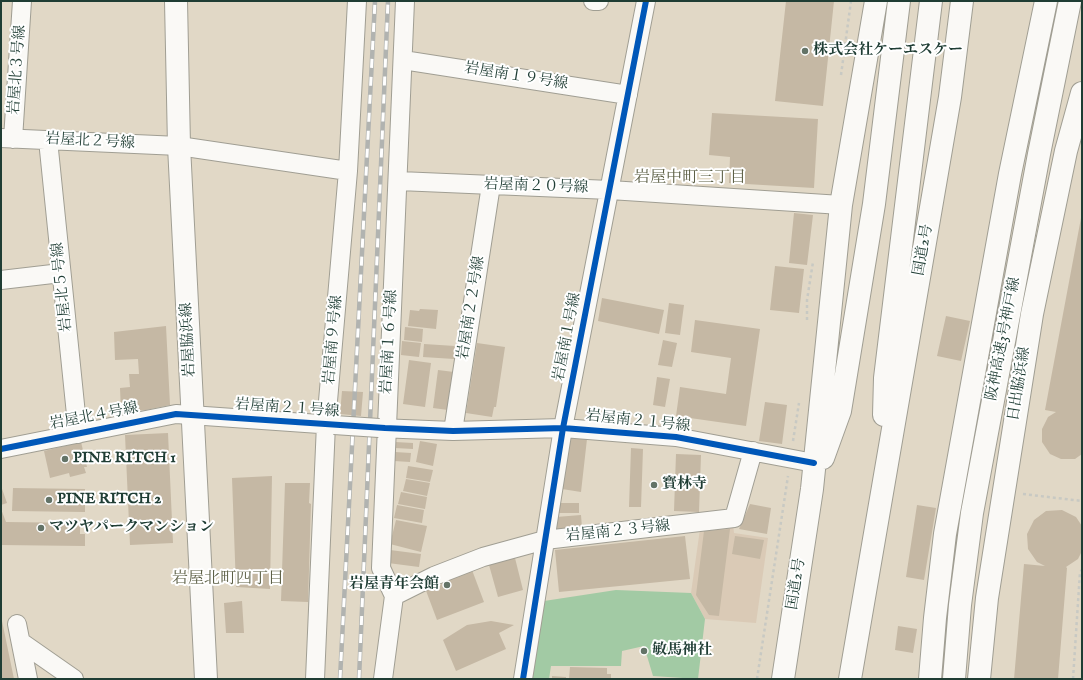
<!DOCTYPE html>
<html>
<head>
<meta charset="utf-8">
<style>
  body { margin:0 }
  #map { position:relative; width:1083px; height:680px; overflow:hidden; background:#e1d8c6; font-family:"IM FELL English",serif }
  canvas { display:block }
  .frame { position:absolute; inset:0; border:2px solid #1f3d34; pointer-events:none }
</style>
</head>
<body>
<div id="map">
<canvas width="1083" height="680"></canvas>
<div class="frame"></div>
</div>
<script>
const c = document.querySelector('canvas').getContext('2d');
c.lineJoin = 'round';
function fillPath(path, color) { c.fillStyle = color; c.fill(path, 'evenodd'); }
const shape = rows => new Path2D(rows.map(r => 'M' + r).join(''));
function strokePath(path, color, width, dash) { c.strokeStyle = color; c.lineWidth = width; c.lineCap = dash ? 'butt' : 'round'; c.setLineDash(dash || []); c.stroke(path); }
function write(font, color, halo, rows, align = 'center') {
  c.font = font + ' "IM FELL English","Noto Serif JP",serif'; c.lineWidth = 4; c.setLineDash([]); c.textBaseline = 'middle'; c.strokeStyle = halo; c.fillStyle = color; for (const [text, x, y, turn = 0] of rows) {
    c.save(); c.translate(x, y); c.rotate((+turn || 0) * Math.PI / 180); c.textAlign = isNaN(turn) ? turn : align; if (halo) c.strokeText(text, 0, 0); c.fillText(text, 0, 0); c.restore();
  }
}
const built = shape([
  [733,524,734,533,768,538,756,623,705,619,691,593,700,529]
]);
const forest = shape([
  [616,590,691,593,705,619,698,679,653,676,644,646,622,651,621,666,551,666,549,679,531,679,544,601]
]);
const building = shape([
  [786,1,834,1,823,106,775,101],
  [712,113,818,119,814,188,729,183,730,157,709,155],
  [794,213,813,215,807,265,789,263],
  [1081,218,1082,454,1075,459,1061,459,1050,454,1042,442,1042,429,1048,417,1056,412,1045,410],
  [775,266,804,269,799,313,770,310],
  [602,298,664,310,659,334,598,321],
  [669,303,684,305,680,335,665,333],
  [420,309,438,310,436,329,408,326,410,310,419,311],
  [946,316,970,321,961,361,937,356],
  [695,320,760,329,746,426,676,416,680,387,726,394,731,358,691,352],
  [166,326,170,405,146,410,121,411,120,388,130,387,129,374,139,374,138,359,115,360,114,332],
  [405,327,423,329,422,342,404,340],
  [663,340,677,343,672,367,658,365],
  [402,341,421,343,419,357,401,355],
  [477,343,505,347,496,407,494,407,492,417,466,413],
  [424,344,455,346,454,359,423,357],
  [409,360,431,363,425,407,403,404],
  [438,370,454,372,448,410,433,408],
  [657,377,670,379,665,407,653,405],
  [342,391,363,392,361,416,340,414],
  [765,402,787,405,782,444,759,441],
  [168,433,173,543,130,545,125,435],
  [568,437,587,439,581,492,562,489],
  [420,441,437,444,433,466,416,462],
  [81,442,87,467,84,467,86,473,70,477,69,473,50,478,44,451],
  [395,442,413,443,413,449,395,448],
  [631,448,643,449,641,507,629,507],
  [395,452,411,453,410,462,394,461],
  [676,454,701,455,699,512,674,511],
  [408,466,433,470,430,482,406,478],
  [272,476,270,589,236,587,232,478],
  [406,479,430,483,427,496,403,491],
  [285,483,310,483,309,503,311,504,308,602,281,601],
  [1,486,7,503,1,505],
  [13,488,85,489,85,512,12,511],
  [401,492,427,497,425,509,398,504],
  [557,503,579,503,579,513,557,513],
  [750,504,771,508,767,534,739,529],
  [397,505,424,510,422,523,394,518],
  [917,505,936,508,924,580,906,577],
  [1,509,6,522,80,523,80,534,85,534,85,546,1,545],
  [1062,510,1076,517,1082,526,1082,551,1078,559,1066,567,1067,568,1058,679,1014,679,1024,564,1045,566,1037,562,1028,549,1027,534,1034,520,1046,511],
  [581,515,582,528,557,530,556,517],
  [396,520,427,526,421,552,390,544],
  [730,529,719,616,709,615,696,595,704,531],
  [685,536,690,579,559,592,555,550],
  [735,536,764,540,760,559,732,554],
  [390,550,421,554,419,567,388,563],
  [515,558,523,590,498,597,489,565],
  [472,570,484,602,437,620,425,588],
  [242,601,244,633,226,633,224,603],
  [1,621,2,621,14,679,1,679],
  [491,621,514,625,499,633,506,649,456,671,443,640,467,625],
  [898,626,917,629,913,653,895,650],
  [570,667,607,668,607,674,611,674,611,679,569,679],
  [552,676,566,677,566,679,552,679]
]);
const path = shape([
  [841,75,851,1],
  [807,320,807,300,813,262],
  [793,441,799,403],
  [1023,494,1082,501],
  [757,679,788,476],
  [1073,679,1080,572,1082,570]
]);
const minor = shape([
  [593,1,599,1],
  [403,60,628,95],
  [1,138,179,146,348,171],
  [13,139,22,1],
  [48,140,78,434],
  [399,181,610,190,841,205],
  [1,280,61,273],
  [379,428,453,431,563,428,676,437,814,463],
  [453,431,491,185],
  [1,449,176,414,334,425],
  [394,596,434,576,483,557,545,540,734,518,753,451],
  [17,624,28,679],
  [21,642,74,679],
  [315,679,326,424,348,171,357,1],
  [383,679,394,596,381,568,405,1],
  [523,679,563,428,646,1]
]);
const tertiary = shape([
  [176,1,179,146,206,679],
  [979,679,987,598,1032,314,1066,151,1082,93]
]);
const trunk = shape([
  [884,415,885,378,931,1],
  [823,458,840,411,874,204,899,1],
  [783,679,812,489,841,205,876,1],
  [850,679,950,97,962,1]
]);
const motorway = shape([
  [930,679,935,618,945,534,1010,174,1046,1],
  [954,679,960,605,972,513,1039,154,1070,1]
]);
const rail = shape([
  [340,679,375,1],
  [359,679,388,1]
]);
const minorBridge = shape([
  [334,425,379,428]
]);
const cycleway = shape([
  [1,449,176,414,385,428,453,431,563,428,676,437,814,463],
  [523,679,563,428,646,1]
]);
const markers = [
  [805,51,4,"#637367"],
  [65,459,4,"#637367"],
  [654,485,4,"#637367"],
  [49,500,4,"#637367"],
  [41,528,4,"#637367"],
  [447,585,4,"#637367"],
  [644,651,4,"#637367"]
];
const poiNames = [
  ["株式会社ケーエスケー",813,51],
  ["PINE RITCH 1",73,459],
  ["寳林寺",662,485],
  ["PINE RITCH 2",57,500],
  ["マツヤパークマンション",49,528],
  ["岩屋青年会館",439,585,"right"],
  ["敏馬神社",652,651]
];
const streetNames = [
  ["岩屋北３号線",18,70,-86],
  ["岩屋南１９号線",516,77,9],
  ["岩屋北２号線",90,142,3],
  ["岩屋南２０号線",536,187,2],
  ["国道2号",924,250,-80],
  ["岩屋北５号線",63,287,-96],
  ["岩屋南２２号線",472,308,-81],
  ["岩屋南１号線",568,337,-79],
  ["阪神高速3号神戸線",1004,339,-79],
  ["岩屋脇浜線",189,340,-93],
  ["岩屋南９号線",334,340,-85],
  ["岩屋南１６号線",390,342,-87],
  ["日出脇浜線",1020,384,-81],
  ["岩屋南２１号線",287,409,4],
  ["岩屋北４号線",94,417,-11],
  ["岩屋南２１号線",638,422,6],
  ["岩屋南２３号線",618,532,-6],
  ["国道2号",797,584,-81]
];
const neighbourhoodNames = [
  ["岩屋中町三丁目",690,179],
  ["岩屋北町四丁目",228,580]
];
fillPath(built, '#dacab6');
fillPath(forest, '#a2caa4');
fillPath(building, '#c5b8a4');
strokePath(minor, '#a09e93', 20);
strokePath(tertiary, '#a09e93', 24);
strokePath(trunk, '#a09e93', 24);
strokePath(motorway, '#a09e93', 24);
strokePath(path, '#c8c9c3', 2.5, [3, 3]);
strokePath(minor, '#faf9f6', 18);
strokePath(tertiary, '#faf9f6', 22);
strokePath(trunk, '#faf9f6', 22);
strokePath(motorway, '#faf9f6', 22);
strokePath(rail, '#b1b3b0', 4.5);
strokePath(rail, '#fff', 3, [9]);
strokePath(minorBridge, '#a09e93', 20, []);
strokePath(minorBridge, '#faf9f6', 18);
strokePath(cycleway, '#0057b8', 6);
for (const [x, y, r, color] of markers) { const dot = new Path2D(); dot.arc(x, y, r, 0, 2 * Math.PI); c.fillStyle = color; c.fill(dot); strokePath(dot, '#fff', 1.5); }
write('bold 15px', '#1f3d34', '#fff', poiNames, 'left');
write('15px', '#1f3d34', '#fff', streetNames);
write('16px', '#5d6046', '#fff', neighbourhoodNames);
</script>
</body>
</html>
